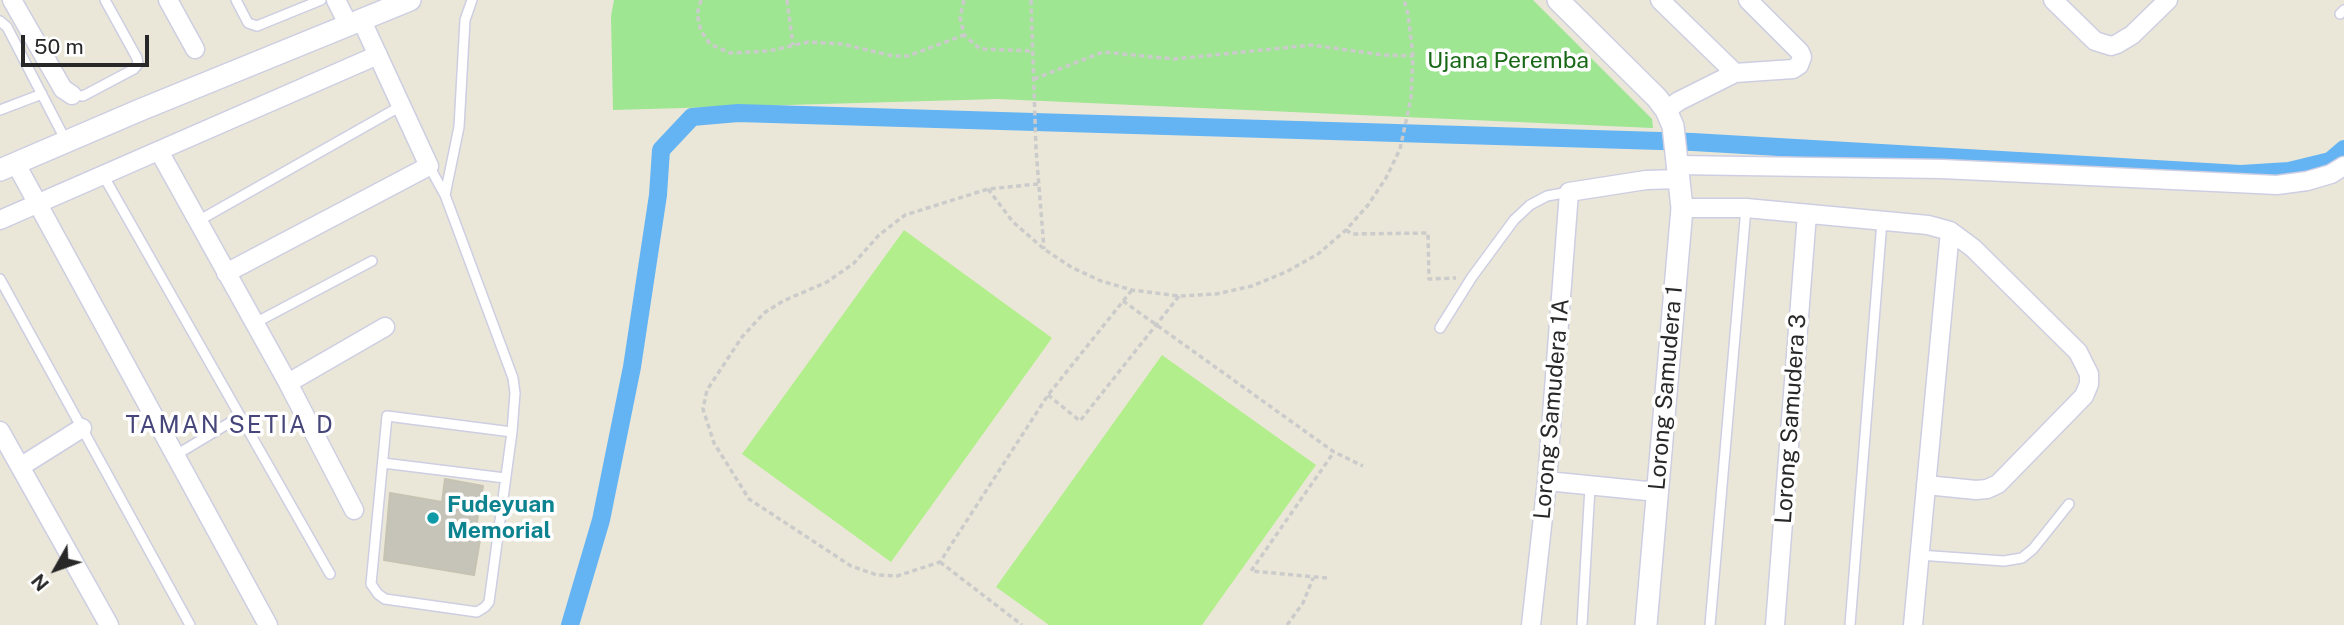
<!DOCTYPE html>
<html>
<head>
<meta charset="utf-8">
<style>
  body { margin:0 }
  #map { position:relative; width:2344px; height:625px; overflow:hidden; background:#ebe7d8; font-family:"Public Sans",sans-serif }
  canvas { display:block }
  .north { position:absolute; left:21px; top:534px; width:70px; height:70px; -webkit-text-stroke:5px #fff; paint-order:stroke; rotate:230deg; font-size:19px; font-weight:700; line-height:28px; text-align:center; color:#282828 }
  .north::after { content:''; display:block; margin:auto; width:24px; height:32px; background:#282828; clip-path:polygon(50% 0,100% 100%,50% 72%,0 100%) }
  .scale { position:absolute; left:21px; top:35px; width:128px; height:32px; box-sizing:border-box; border:4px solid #282828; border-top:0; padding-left:9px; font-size:21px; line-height:24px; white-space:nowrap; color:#282828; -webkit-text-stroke:5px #fff; paint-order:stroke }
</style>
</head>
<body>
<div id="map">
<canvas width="2344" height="625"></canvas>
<div class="north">N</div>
<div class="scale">50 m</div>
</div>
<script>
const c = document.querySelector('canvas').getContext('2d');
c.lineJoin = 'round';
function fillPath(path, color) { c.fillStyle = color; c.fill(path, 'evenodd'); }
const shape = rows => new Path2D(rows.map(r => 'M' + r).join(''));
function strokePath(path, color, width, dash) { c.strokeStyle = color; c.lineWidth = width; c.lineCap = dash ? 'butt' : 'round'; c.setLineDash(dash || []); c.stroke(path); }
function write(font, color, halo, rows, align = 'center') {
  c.font = font + ' "Public Sans",sans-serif'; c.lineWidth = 7; c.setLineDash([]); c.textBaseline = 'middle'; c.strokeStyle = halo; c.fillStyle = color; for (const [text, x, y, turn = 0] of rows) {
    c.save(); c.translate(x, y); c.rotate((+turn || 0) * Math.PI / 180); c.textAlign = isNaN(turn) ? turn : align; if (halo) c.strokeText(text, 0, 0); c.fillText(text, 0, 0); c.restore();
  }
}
const green = shape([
  [614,0,1533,0,1652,119,1653,128,998,99,613,110,611,16]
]);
const pitch = shape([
  [904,230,1052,338,891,562,742,454],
  [1162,355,1316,465,1202,625,1049,625,996,587]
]);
const canal = shape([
  [570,625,601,520,632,367,658,195,661,150,692,117,738,113,1693,142,2241,174,2289,171,2330,161,2344,149]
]);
const building = shape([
  [445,479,483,486,475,533,481,534,474,575,384,560,390,493,442,502,445,479]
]);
const path = shape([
  [701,0,697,14,701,31,710,44,730,53,769,51,808,42,842,44,893,56,908,56,964,35],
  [787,0,793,45],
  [964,0,960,17,964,35,980,49,1033,51],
  [1031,0,1036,149,1044,249],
  [1034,79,1103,52,1174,59,1312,45,1383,55,1413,56],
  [1038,184,988,189,905,215,879,235,854,263,827,282,783,301,764,313,742,337,707,390,703,409,714,443,749,499,851,566,877,575,897,576,940,562,1048,395,1132,290],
  [988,189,1013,222,1044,249,1071,267,1101,281,1132,290,1179,296,1216,294,1252,286,1286,272,1318,254,1346,230,1368,205,1386,178,1400,149,1411,98,1413,56,1408,14,1404,0],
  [1346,230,1352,234,1428,233,1429,279,1456,278],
  [1123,301,1334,452,1363,466],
  [1048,395,1080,421,1179,296],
  [940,562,1022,625],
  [1327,578,1251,571,1334,452],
  [1287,625,1303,603,1313,578]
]);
const service = shape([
  [236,0,248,23,257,26,321,0],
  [2340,14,2344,10],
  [0,21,7,27,66,141],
  [72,95,83,96,134,69,138,64,137,58,105,0],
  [0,110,42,94],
  [429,166,445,195,513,378,515,393,512,432,489,602,485,607,477,612,385,599,378,594,371,584,387,416,512,432],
  [103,175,330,574],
  [445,195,459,127,465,20,472,0],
  [198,221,401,106],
  [0,279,190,625],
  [255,323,372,261],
  [1440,328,1472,277,1514,220,1530,205,1547,196,1569,192],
  [176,455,239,417],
  [383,463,505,478],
  [1919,555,2004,561,2022,558,2033,549,2069,504],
  [1582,625,1590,487],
  [1710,625,1746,208],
  [1850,625,1882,221]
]);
const minor = shape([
  [12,0,63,89,72,95],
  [168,0,195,49],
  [336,0,349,26],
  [1660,0,1735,73],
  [2053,0,2095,41,2111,46,2117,44,2132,35,2168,0],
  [1666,110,1679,101,1735,73,1793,69,1799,65,1802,57,1800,52,1748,0],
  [159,151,288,383,354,510],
  [16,164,268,625],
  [1677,165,1942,169,2277,185,2307,181,2331,174,2344,166],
  [1682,208,1746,208,1928,225,1950,231,1973,248,2078,352,2089,374,2089,384,2084,396,1998,484,1987,489,1976,490,1926,485],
  [0,220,378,55],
  [226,273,429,166,362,21],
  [288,383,385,327],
  [0,431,109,625],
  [20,467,82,428],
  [1547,481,1657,492],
  [1531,625,1547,481,1569,192,1646,180,1679,179],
  [1775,625,1807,214],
  [1913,625,1950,231]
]);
const tertiary = shape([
  [1558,0,1657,98,1666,110,1673,126,1682,208,1646,625],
  [0,170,140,110,410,0]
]);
const markers = [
  [433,518,7,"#0f9aa8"]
];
const parkNames = [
  ["Ujana Peremba",1508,61]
];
const streetNames = [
  ["Lorong Samudera 1",1666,388,-85],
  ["Lorong Samudera 1A",1552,409,-85],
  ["Lorong Samudera 3",1791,419,-86]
];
const cultureNames = [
  ["Fudeyuan",447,505],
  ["Memorial",447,531]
];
const neighbourhoodNames = [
  ["TAMAN SETIA D",230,426]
];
fillPath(green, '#9ee691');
fillPath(pitch, '#b2ee8c');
strokePath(canal, '#64b4f4', 18);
fillPath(building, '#c6c3b8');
strokePath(building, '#c6c3b2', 2);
strokePath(service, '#cdcee2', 12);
strokePath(minor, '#cdcee2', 21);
strokePath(tertiary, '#cdcee2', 24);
strokePath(path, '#cbcbcb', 3.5, [5, 3.5]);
strokePath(service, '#fff', 9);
strokePath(minor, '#fff', 18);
strokePath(tertiary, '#fff', 21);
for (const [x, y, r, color] of markers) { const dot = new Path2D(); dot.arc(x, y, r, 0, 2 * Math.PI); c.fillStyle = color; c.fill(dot); strokePath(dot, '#fff', 2.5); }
write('23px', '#176715', '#fff', parkNames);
write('23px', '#282828', '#fff', streetNames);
write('bold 23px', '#0d838f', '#fff', cultureNames, 'left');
c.letterSpacing = '2px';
write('24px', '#46467a', '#fff', neighbourhoodNames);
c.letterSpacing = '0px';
</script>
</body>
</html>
